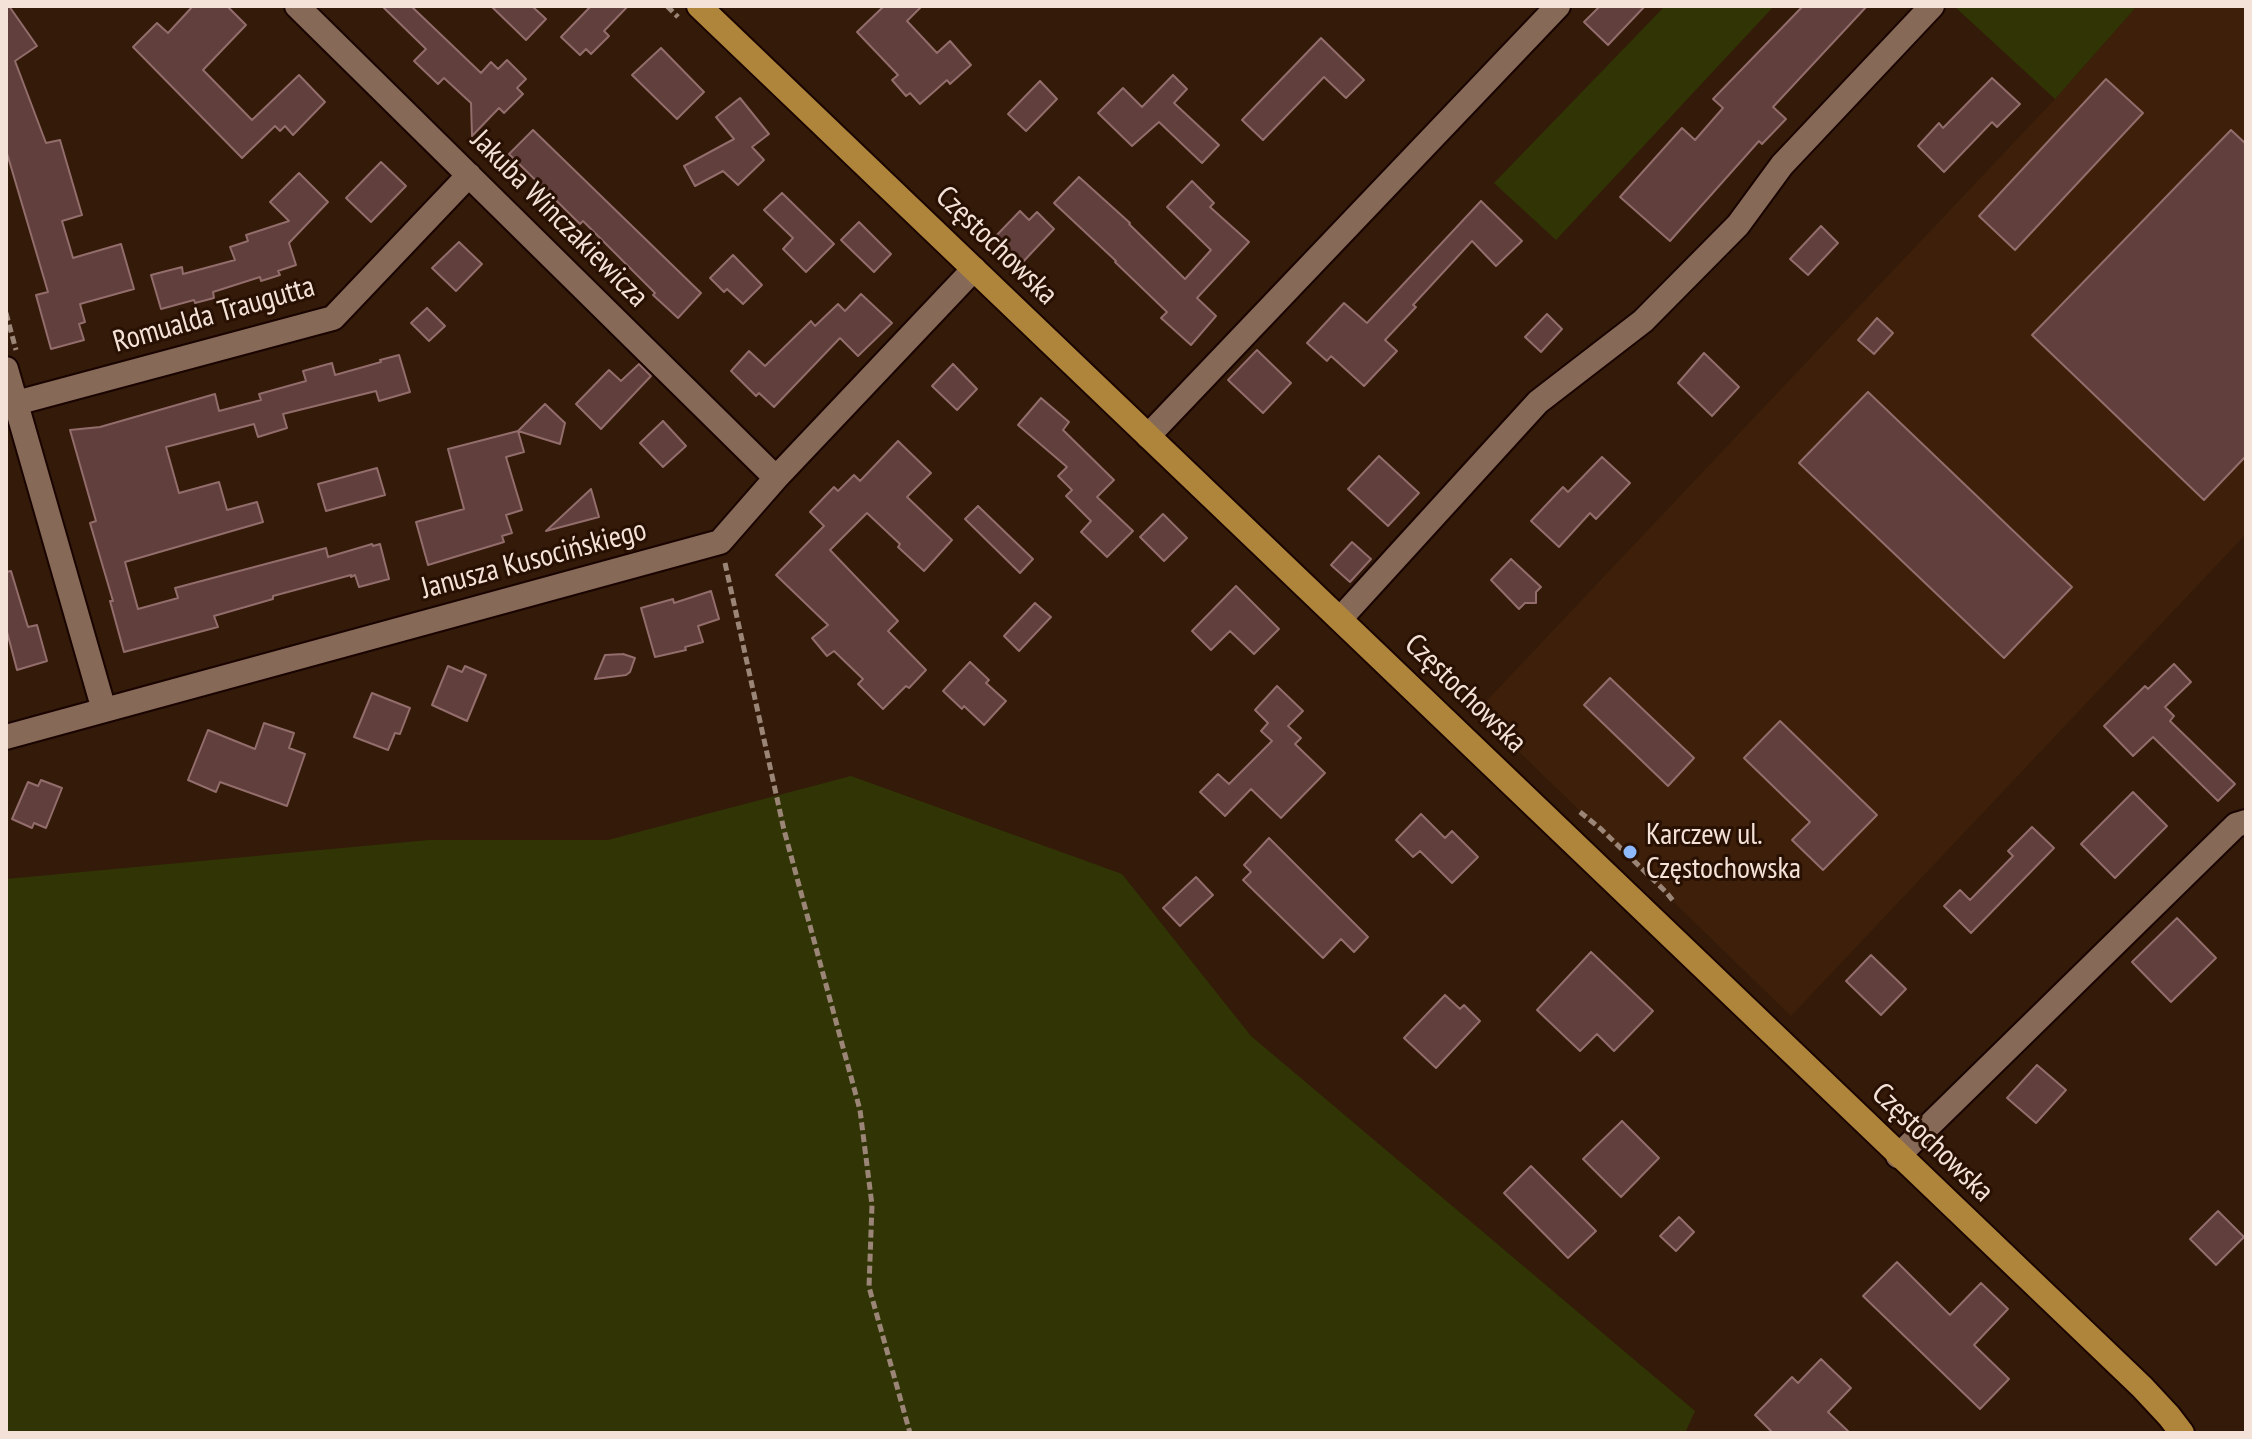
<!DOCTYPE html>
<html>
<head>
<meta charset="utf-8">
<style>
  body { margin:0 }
  #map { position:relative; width:2252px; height:1439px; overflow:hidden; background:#331a09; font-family:"PT Sans Narrow",sans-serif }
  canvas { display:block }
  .frame { position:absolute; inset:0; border:8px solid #f4e2d8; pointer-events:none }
</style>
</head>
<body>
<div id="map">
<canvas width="2252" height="1439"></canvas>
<div class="frame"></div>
</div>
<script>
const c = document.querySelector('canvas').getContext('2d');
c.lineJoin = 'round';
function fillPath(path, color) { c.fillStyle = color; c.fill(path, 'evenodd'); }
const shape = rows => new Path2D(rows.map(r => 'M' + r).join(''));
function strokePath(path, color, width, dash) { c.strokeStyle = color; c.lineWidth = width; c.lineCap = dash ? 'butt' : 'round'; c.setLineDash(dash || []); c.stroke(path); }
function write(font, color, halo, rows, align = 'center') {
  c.font = font + ' "PT Sans Narrow",sans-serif'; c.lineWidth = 6; c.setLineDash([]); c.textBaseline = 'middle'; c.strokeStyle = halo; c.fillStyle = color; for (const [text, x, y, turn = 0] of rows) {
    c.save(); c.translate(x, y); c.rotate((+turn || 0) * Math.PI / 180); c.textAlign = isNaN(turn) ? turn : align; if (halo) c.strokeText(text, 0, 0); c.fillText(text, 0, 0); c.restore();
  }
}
const built = shape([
  [2137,6,2246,6,2246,534,1791,1016,1477,711,2055,99]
]);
const green = shape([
  [1665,6,1774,6,1556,240,1494,183],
  [1954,6,2137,6,2055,99],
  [851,776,1122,874,1251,1036,1695,1411,1685,1433,6,1433,6,879,429,840,608,840]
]);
const building = shape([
  [6,6,9,6,37,46,15,61,46,143,60,140,82,215,62,221,73,258,121,244,134,289,80,304,85,322,79,324,84,340,51,349,36,295,48,292,6,150,6,6],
  [193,6,227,6,246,25,203,70,252,120,299,75,325,102,293,135,285,126,280,131,275,126,242,158,133,47,157,23,168,33,193,6],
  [382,6,411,6,481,73,491,62,498,69,507,60,526,79,517,88,523,94,504,113,499,108,472,136,471,103,444,78,438,84,414,61,426,49,382,6],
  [491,6,532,6,546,19,526,40,491,6],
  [591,6,628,6,604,31,609,36,591,54,586,49,580,55,561,37,591,6],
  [884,6,922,6,907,21,937,53,950,41,971,65,950,84,947,80,920,104,910,93,906,96,892,80,898,75,857,32,884,6],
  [1600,6,1645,6,1608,45,1584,22,1600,6],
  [1803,6,1867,6,1773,107,1786,119,1762,144,1759,141,1670,241,1620,197,1682,128,1695,140,1723,108,1713,99,1803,6],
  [1321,38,1364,80,1346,98,1324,77,1263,140,1242,120,1321,38],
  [661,48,704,92,677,119,632,75,661,48],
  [1173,75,1187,89,1174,103,1219,145,1202,163,1159,122,1132,146,1098,113,1123,88,1142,107,1173,75],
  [1992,78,2020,104,1997,127,1992,122,1944,172,1918,146,1939,123,1943,128,1992,78],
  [2106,79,2143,113,2015,250,1979,216,2106,79],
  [1040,81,1057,99,1026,131,1008,114,1040,81],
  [740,98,769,134,752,147,764,160,738,185,723,171,695,186,684,166,734,139,716,117,740,98],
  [533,130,701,293,678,318,653,295,655,293,583,221,580,224,509,154,533,130],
  [2231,130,2246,144,2246,456,2204,500,2032,335,2231,130],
  [381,162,406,186,371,222,346,198,381,162],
  [299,173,328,202,289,243,296,265,278,271,280,275,261,281,260,277,213,292,214,298,195,303,194,300,161,309,151,275,182,267,183,274,235,260,230,247,248,241,246,235,289,221,270,202,299,173],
  [1079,177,1130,223,1129,224,1185,279,1211,250,1167,207,1192,181,1214,203,1210,207,1249,242,1197,298,1216,316,1191,345,1161,318,1167,312,1115,262,1116,261,1054,203,1079,177],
  [782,193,834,244,806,272,783,249,793,238,764,210,782,193],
  [1481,201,1522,241,1496,266,1472,241,1413,305,1416,307,1385,340,1397,351,1364,386,1331,356,1327,361,1307,343,1344,303,1367,323,1481,201],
  [1020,211,1029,220,1037,212,1054,229,1020,265,993,239,1020,211],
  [859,222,891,254,874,272,841,240,859,222],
  [1821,226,1838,243,1808,275,1790,259,1821,226],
  [459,242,482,264,456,291,432,268,459,242],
  [733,255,762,285,743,304,727,289,724,292,710,278,733,255],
  [861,294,892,323,858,356,840,338,774,407,759,393,756,396,731,371,749,351,765,366,811,321,815,326,838,304,845,311,861,294],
  [427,308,445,326,429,341,411,323,427,308],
  [1547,314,1562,329,1541,352,1525,337,1547,314],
  [1877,318,1893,333,1874,354,1858,340,1877,318],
  [1257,350,1291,383,1263,413,1228,380,1257,350],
  [1704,353,1739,387,1712,416,1678,383,1704,353],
  [399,355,410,392,379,401,376,391,283,414,287,428,258,437,254,424,166,447,179,493,219,482,227,510,257,502,263,522,125,562,138,609,178,598,175,588,326,548,328,557,372,544,373,546,380,544,389,579,359,587,355,575,351,577,351,575,273,596,273,599,214,616,218,627,124,652,110,601,113,601,90,523,96,521,70,430,100,427,215,394,219,411,261,400,259,394,306,381,303,371,332,363,335,375,381,362,380,360,399,355],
  [639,364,651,376,601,429,576,404,609,370,621,381,639,364],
  [953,364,977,389,957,410,932,386,953,364],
  [1868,392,2072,587,2004,658,1799,463,1868,392],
  [1041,398,1069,422,1063,430,1114,480,1097,497,1133,531,1107,557,1081,532,1091,521,1066,496,1072,490,1058,476,1067,467,1018,425,1041,398],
  [545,404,565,423,560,444,518,431,545,404],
  [663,421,686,446,663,467,640,443,663,421],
  [518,431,524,452,506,457,522,510,506,515,512,533,502,536,504,542,428,565,416,522,464,509,448,449,518,431],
  [898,441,931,473,907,497,952,540,924,571,898,547,900,544,867,513,830,550,898,621,888,631,926,670,909,688,906,686,883,709,858,684,863,679,834,651,827,656,812,638,828,625,776,575,824,526,810,512,834,487,838,491,854,475,860,481,898,441],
  [1379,456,1419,493,1388,526,1348,489,1379,456],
  [1602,457,1630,483,1596,519,1590,513,1559,547,1531,521,1563,487,1568,492,1602,457],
  [377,468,385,495,326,511,318,484,377,468],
  [591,489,599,517,546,531,591,489],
  [978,506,1033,559,1020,573,965,519,978,506],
  [1163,514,1187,538,1164,561,1140,537,1163,514],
  [1352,542,1371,559,1350,582,1331,565,1352,542],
  [1511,559,1541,587,1536,592,1536,603,1525,603,1519,609,1491,580,1511,559],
  [11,571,28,627,37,625,47,661,17,670,6,628,6,572,11,571],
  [1236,586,1279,629,1254,654,1230,631,1211,650,1192,631,1236,586],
  [711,591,719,619,698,626,703,642,685,647,686,650,655,657,641,608,673,599,674,603,711,591],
  [1035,603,1051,617,1019,651,1004,636,1035,603],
  [623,654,635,658,630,672,626,675,595,679,605,655,623,654],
  [970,662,989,680,986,683,1006,701,984,725,964,706,962,709,943,691,970,662],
  [2174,664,2191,682,2165,707,2174,716,2170,721,2235,784,2218,801,2153,737,2133,756,2104,726,2145,686,2148,689,2174,664],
  [448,666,462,672,465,666,486,675,467,721,432,705,448,666],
  [1610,678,1694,758,1668,786,1584,705,1610,678],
  [1277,686,1303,711,1288,726,1301,738,1295,744,1325,773,1281,818,1251,789,1225,816,1200,792,1218,774,1229,784,1272,741,1261,731,1268,723,1255,710,1277,686],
  [372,693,410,708,400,734,395,733,388,750,354,737,372,693],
  [1780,721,1877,815,1823,870,1792,840,1810,822,1744,758,1780,721],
  [264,723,294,733,289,748,305,754,287,806,220,782,216,792,188,780,208,730,255,749,264,723],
  [41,780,62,788,46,828,34,823,32,828,12,819,28,782,38,786,41,780],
  [2133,792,2167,826,2115,878,2081,844,2133,792],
  [1421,814,1445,838,1452,831,1478,857,1452,883,1420,851,1413,857,1396,840,1421,814],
  [2032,827,2054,848,1971,933,1944,906,1960,890,1970,900,2013,856,2008,851,2032,827],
  [1269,838,1368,937,1354,952,1341,939,1323,958,1243,880,1251,872,1244,865,1269,838],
  [1196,877,1213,895,1180,926,1163,908,1196,877],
  [2177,918,2216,958,2171,1002,2132,962,2177,918],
  [1591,952,1653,1011,1614,1051,1597,1034,1580,1051,1537,1010,1591,952],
  [1871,955,1906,989,1881,1015,1846,981,1871,955],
  [1445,995,1460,1009,1464,1005,1480,1021,1436,1068,1404,1038,1445,995],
  [2037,1065,2066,1090,2036,1123,2007,1098,2037,1065],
  [1622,1121,1659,1158,1621,1197,1583,1159,1622,1121],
  [1531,1166,1596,1231,1568,1258,1504,1193,1531,1166],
  [2218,1211,2244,1237,2216,1265,2190,1239,2218,1211],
  [1679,1217,1694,1232,1676,1251,1660,1236,1679,1217],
  [1897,1262,1950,1315,1981,1283,2008,1309,1974,1345,2009,1379,1980,1409,1863,1296,1897,1262],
  [1821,1359,1851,1388,1828,1412,1850,1433,1773,1433,1755,1415,1792,1377,1798,1383,1821,1359]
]);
const path = shape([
  [667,6,678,17],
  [6,313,16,350],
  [725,563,784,830,860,1110,872,1205,869,1287,910,1433],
  [1580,812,1601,829,1666,892,1674,902]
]);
const minor = shape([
  [297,6,776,478],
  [6,369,104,710],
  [16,403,333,318,469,175],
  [1148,436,1558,6],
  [1340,619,1538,402,1643,321,1738,225,1782,165,1932,6],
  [6,737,720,542,776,478,974,269],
  [1898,1156,2236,825,2246,822]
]);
const major = shape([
  [699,6,2142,1387,2169,1416,2182,1433]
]);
const markers = [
  [1630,852,8,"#8eb9fd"]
];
const streetNames = [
  ["Jakuba Winczakiewicza",559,219,45],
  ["Częstochowska",996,246,44],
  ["Romualda Traugutta",214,315,-16],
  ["Janusza Kusocińskiego",534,560,-15],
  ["Częstochowska",1465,694,44],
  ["Częstochowska",1932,1143,44]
];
const poiNames = [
  ["Karczew ul.",1646,835],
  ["Częstochowska",1646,869]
];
fillPath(built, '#3e200a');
fillPath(green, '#313505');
fillPath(building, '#603f3d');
strokePath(building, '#926d6b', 2);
strokePath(minor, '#190400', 28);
strokePath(major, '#190400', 28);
strokePath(path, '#9a8577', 5, [8, 4]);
strokePath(minor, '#876957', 24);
strokePath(major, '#af853b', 24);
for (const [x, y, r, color] of markers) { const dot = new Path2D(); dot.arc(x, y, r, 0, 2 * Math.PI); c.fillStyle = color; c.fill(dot); strokePath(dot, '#281002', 3); }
write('30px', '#f4e2d8', '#281002', streetNames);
write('30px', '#f4e2d8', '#281002', poiNames, 'left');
</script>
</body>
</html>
